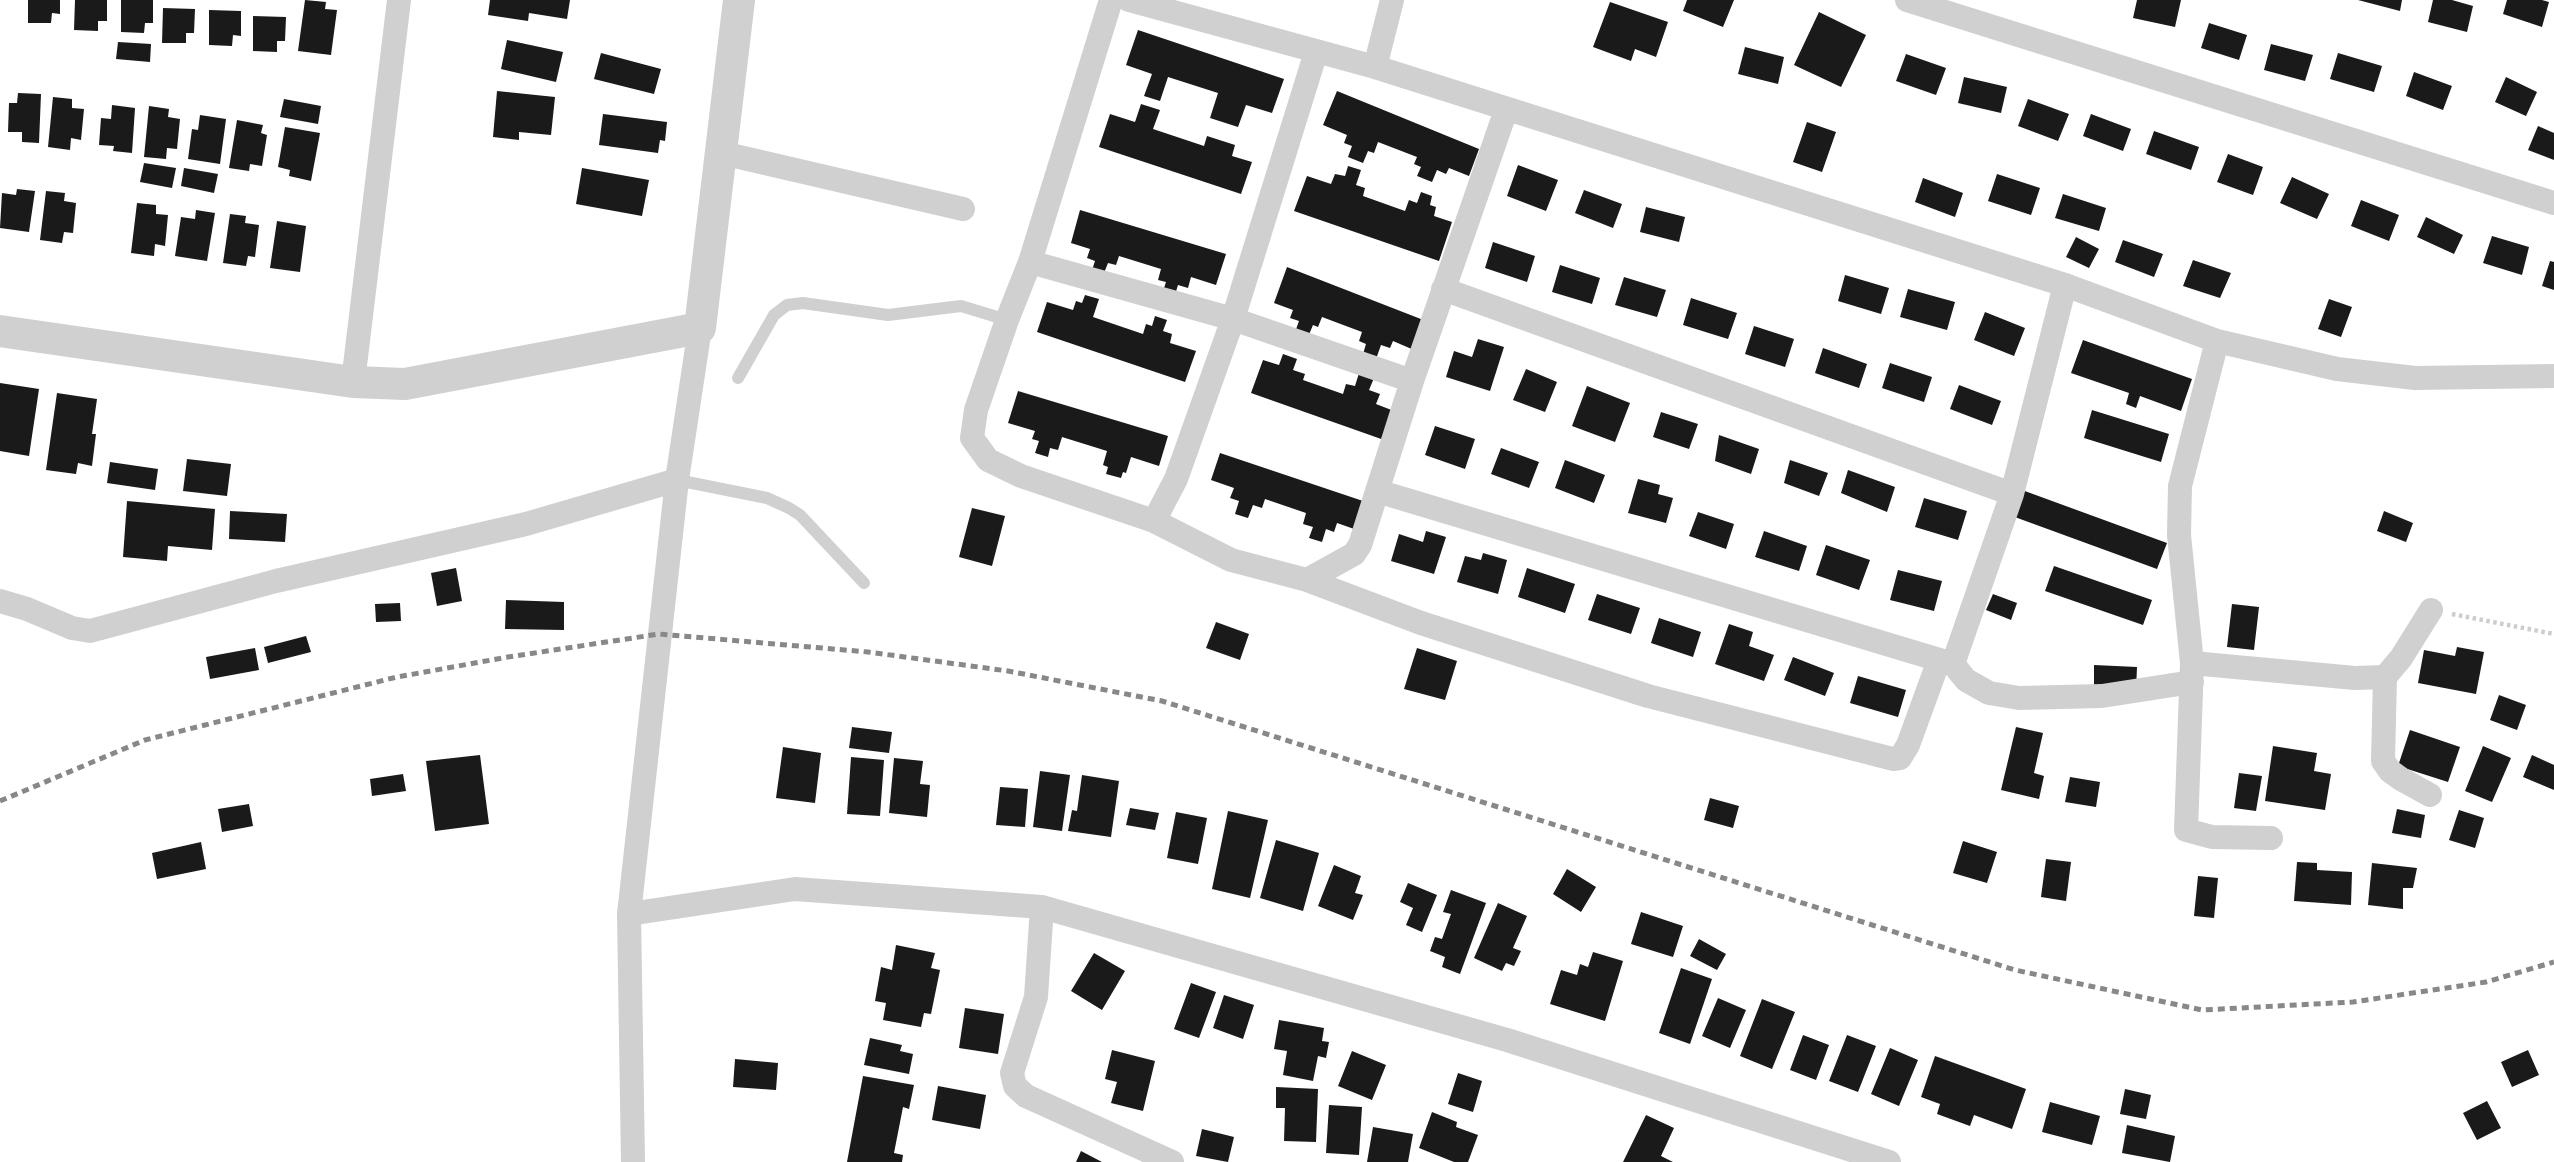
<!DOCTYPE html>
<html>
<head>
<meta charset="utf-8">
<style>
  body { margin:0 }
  canvas { display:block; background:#fff }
</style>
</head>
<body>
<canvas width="2554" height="1162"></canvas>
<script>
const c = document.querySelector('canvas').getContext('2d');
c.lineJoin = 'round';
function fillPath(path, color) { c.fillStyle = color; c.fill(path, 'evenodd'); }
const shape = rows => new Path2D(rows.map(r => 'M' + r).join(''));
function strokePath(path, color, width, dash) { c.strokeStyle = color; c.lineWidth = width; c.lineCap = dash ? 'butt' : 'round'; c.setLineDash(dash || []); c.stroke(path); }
const building = shape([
  [28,0,60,0,60,14,52,13,51,23,28,23],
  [75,0,107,0,107,21,98,21,98,31,74,30],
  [121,0,153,0,153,23,145,23,144,33,121,32],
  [305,0,326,2,325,9,337,10,331,55,298,51],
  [490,0,570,0,567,19,529,13,528,21,488,15],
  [1687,0,1734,0,1723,27,1683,11],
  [2137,0,2181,0,2175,27,2133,18],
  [2358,0,2402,0,2400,11],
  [2433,0,2452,0,2473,6,2467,32,2428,22],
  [2507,0,2542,0,2549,2,2542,27,2503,14],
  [1610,2,1668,22,1656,57,1635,49,1631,61,1593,47],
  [163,8,195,9,194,33,186,33,186,43,162,43],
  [209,10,241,11,241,36,233,35,232,46,209,45],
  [1819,12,1866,35,1841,87,1794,65],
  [253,16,286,17,285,41,277,41,277,52,253,51],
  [2209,23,2247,35,2239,60,2201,48],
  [1138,30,1284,79,1272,113,1246,105,1238,127,1210,118,1218,93,1168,77,1160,101,1144,96,1152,74,1126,65],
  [507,40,563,52,556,82,501,69],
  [118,42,151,44,150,62,116,59],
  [2271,44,2313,55,2305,81,2264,70],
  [1745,47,1784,57,1778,84,1738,74],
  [601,53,661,69,654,94,594,79],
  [2338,53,2382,66,2374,92,2330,79],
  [1906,54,1946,68,1936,95,1896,81],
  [2414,72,2452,86,2443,110,2406,96],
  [1964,77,2007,87,2001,113,1958,103],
  [2506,77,2537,92,2526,116,2495,102],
  [497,91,555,97,551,135,519,132,519,140,493,137],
  [1337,91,1479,149,1469,176,1449,168,1446,174,1437,170,1432,182,1417,176,1421,167,1414,164,1417,157,1378,142,1374,153,1368,151,1363,163,1348,157,1352,146,1344,143,1347,135,1323,125],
  [18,93,41,94,39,143,22,142,22,132,8,132,9,103,17,103],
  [53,97,72,99,72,108,84,109,81,140,71,138,70,150,48,147],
  [284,99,321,106,318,124,280,117],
  [2028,99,2069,114,2058,141,2018,126],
  [1141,104,1160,110,1153,129,1204,146,1207,136,1235,145,1232,156,1252,162,1241,194,1099,147,1110,114,1135,122],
  [112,105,135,108,132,153,113,151,114,146,99,145,101,118,111,119],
  [149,106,169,109,168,117,180,119,177,149,167,148,166,159,144,157],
  [603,114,667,122,665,141,660,140,658,153,599,145],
  [2091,114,2131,129,2123,151,2083,136],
  [200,115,226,119,220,164,188,159,192,129,198,130],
  [237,120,263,125,261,133,267,135,262,166,250,164,249,171,229,168],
  [1807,122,1836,132,1822,172,1793,162],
  [2538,126,2554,133,2554,160,2528,150],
  [285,127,320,133,311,181,289,176,290,170,278,167],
  [2154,131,2199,147,2191,170,2146,154],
  [2228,154,2263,167,2253,195,2217,182],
  [144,163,176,168,172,188,140,182],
  [1518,165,1558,180,1546,211,1507,196],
  [1348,166,1361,170,1356,185,1365,188,1363,196,1405,211,1409,200,1417,203,1421,192,1432,196,1430,205,1436,207,1434,216,1452,222,1439,261,1294,211,1307,176,1331,184,1335,174,1345,176],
  [184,168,218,174,214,193,181,186],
  [582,168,649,180,642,216,576,204],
  [1997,174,2040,188,2031,215,1988,201],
  [2292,177,2329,194,2317,219,2280,203],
  [1923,178,1963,193,1955,217,1915,202],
  [17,189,35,191,29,232,0,228,2,193,16,195],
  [1584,190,1622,204,1613,228,1575,213],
  [46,191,65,193,64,201,76,203,73,233,64,232,62,243,40,240],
  [2063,194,2106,208,2099,231,2055,218],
  [2361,200,2399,215,2389,241,2351,226],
  [137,203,156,205,156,214,168,215,165,246,155,244,154,256,131,253],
  [1646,207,1685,217,1679,242,1640,232],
  [196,210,215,213,207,261,175,256,181,217,195,219],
  [1080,210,1226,254,1216,285,1191,277,1188,288,1178,285,1174,298,1162,294,1166,282,1158,280,1161,269,1119,256,1116,265,1108,263,1104,273,1092,270,1095,261,1087,258,1090,249,1071,243],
  [230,214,246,216,245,223,259,225,255,257,248,256,246,266,223,263],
  [2426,217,2463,235,2454,254,2417,237],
  [277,221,306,226,300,272,270,268],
  [2492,236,2529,247,2522,275,2483,263],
  [2076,237,2099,249,2089,268,2066,257],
  [2123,240,2163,254,2154,277,2115,262],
  [1493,242,1535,256,1527,282,1485,268],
  [2193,260,2231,273,2220,298,2183,286],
  [2550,261,2554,262,2554,290,2542,286],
  [1560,265,1600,278,1592,304,1552,292],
  [1287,267,1426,321,1414,350,1393,341,1390,348,1381,345,1376,359,1363,354,1366,344,1359,341,1362,332,1322,317,1318,327,1313,325,1308,337,1295,332,1299,321,1290,318,1293,310,1274,303],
  [1845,275,1889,288,1881,314,1838,301],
  [1624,277,1666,290,1657,317,1615,305],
  [1908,289,1955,302,1947,330,1900,317],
  [1085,295,1099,299,1093,317,1143,334,1146,324,1152,326,1155,316,1167,320,1163,331,1172,334,1170,343,1196,351,1185,382,1037,332,1047,302,1073,310,1076,301,1082,303],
  [1691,298,1737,313,1728,339,1683,325],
  [2329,299,2352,307,2341,337,2318,329],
  [1985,312,2025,328,2014,356,1974,340],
  [1754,326,1794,339,1785,367,1745,354],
  [1478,339,1504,347,1490,391,1446,377,1454,351,1472,357],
  [2083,340,2192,379,2181,411,2140,396,2136,408,2126,404,2129,393,2071,373],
  [1823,348,1867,364,1859,388,1815,373],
  [1283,354,1297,359,1293,370,1305,374,1303,380,1343,394,1346,384,1355,386,1359,373,1374,378,1369,390,1380,394,1376,404,1394,411,1384,440,1251,393,1263,360,1279,365],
  [1890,363,1932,377,1924,402,1882,388],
  [1526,369,1557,382,1545,412,1513,400],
  [0,383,39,389,29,456,0,451],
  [1959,385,2001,401,1992,425,1950,409],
  [1587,386,1630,403,1615,442,1572,426],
  [1018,391,1168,436,1159,466,1131,457,1126,473,1123,472,1121,478,1106,474,1108,467,1103,465,1107,451,1062,437,1058,450,1050,448,1048,457,1035,453,1039,441,1032,439,1035,431,1008,423],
  [57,393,97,399,92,434,96,434,92,466,78,463,76,474,46,470],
  [2092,410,2169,434,2161,462,2084,438],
  [1661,412,1698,424,1689,449,1653,437],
  [1435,426,1475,439,1465,469,1425,455],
  [1719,435,1759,449,1751,474,1715,461],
  [1501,448,1539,462,1529,488,1491,474],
  [1220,453,1366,502,1357,530,1337,523,1334,532,1326,529,1322,542,1309,538,1313,527,1303,524,1306,513,1265,499,1262,508,1253,505,1248,518,1235,514,1239,501,1230,498,1234,488,1211,480],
  [187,459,231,464,227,496,183,491],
  [1565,460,1605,475,1594,503,1555,488],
  [1790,460,1828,473,1819,496,1784,483],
  [110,462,158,469,155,490,107,483],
  [1848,470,1895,487,1887,512,1841,493],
  [1638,479,1660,485,1658,494,1673,498,1666,523,1628,513],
  [2022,490,2167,543,2157,569,2012,516],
  [1924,498,1967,511,1958,540,1915,527],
  [127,501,215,509,212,550,168,546,167,561,123,557],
  [972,508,1005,516,992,566,959,557],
  [230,511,287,514,285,542,229,539],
  [2384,511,2413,523,2406,542,2377,531],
  [1698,512,1734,524,1726,549,1689,536],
  [1426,531,1446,537,1434,574,1391,561,1399,534,1423,542],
  [1764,531,1807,546,1799,571,1755,557],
  [1826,545,1870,560,1859,590,1816,575],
  [1483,553,1507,560,1498,594,1457,582,1465,556,1481,560],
  [2054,566,2152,600,2143,625,2045,591],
  [456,568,462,601,437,606,431,573],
  [1527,568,1575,584,1565,613,1518,597],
  [1898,570,1942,581,1934,611,1890,600],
  [1597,594,1640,608,1631,634,1588,620],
  [1993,594,2017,603,2011,620,1986,610],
  [506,600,564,602,564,630,505,629],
  [400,603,401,621,376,622,375,604],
  [2232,604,2259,607,2254,650,2227,647],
  [1659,618,1701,632,1693,657,1651,643],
  [1216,622,1249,634,1240,660,1206,648],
  [1729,624,1753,632,1749,646,1774,655,1764,681,1715,664],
  [306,636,311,652,268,663,264,647],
  [2457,647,2484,652,2476,694,2418,683,2424,650,2455,656],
  [255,648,259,670,210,679,206,657],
  [1417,648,1457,661,1445,700,1404,689],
  [1793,657,1834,673,1825,696,1784,680],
  [2094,665,2137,667,2136,690,2094,688],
  [1858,676,1906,690,1898,717,1850,703],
  [2499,695,2526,705,2517,730,2490,720],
  [852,727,892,732,889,753,849,748],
  [2016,727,2043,733,2034,773,2044,776,2039,799,2001,790],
  [2410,730,2460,747,2448,782,2398,766],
  [2273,746,2317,753,2314,771,2331,774,2325,810,2265,801],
  [2483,746,2511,758,2492,802,2465,791],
  [783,747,821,753,815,803,776,798],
  [480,755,489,824,435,831,426,761],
  [2532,755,2554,765,2554,790,2523,777],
  [851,757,884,760,880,816,847,814],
  [894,758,923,761,920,784,930,785,927,817,889,813],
  [1040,771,1070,775,1062,831,1033,827],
  [2239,773,2262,776,2256,811,2234,808],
  [403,774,406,791,372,796,370,779],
  [1082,775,1119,781,1111,837,1068,831,1072,810,1077,811],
  [2070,777,2100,782,2096,807,2065,802],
  [1000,787,1028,789,1025,827,996,825],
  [1710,798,1739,806,1733,828,1704,820],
  [249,804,253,826,222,832,218,809],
  [1130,808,1159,813,1155,830,1126,825],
  [2397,809,2425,815,2421,838,2392,833],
  [2459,810,2484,818,2475,848,2449,840],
  [1228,811,1268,820,1250,898,1212,889],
  [1176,812,1207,818,1198,864,1167,858],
  [1276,840,1319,853,1303,911,1260,898],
  [1963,841,1997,852,1987,883,1953,873],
  [201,842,206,869,157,879,152,853],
  [2046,859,2071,862,2066,901,2041,897],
  [2297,862,2317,863,2317,870,2352,872,2351,905,2294,901],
  [2372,863,2417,868,2413,888,2403,888,2403,909,2368,905],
  [1334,865,1361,876,1355,893,1363,895,1353,920,1318,906],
  [1567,869,1596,887,1581,912,1553,894],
  [2198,876,2218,878,2214,918,2194,916],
  [1408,883,1437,895,1422,932,1406,925,1413,908,1400,902],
  [1451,890,1486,903,1460,974,1442,967,1445,957,1430,951,1435,937,1442,939,1451,914,1443,912],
  [1498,903,1527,916,1513,948,1521,951,1514,966,1506,963,1502,971,1474,958],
  [1641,912,1683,926,1673,957,1631,944],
  [1699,939,1726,954,1717,970,1690,956],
  [896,945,935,953,931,968,940,970,931,1014,924,1013,921,1027,883,1020,886,1003,875,1001,881,967,892,970],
  [1593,952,1623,961,1605,1021,1550,1004,1561,970,1577,975,1580,964,1588,967],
  [1094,953,1125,971,1102,1010,1071,991],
  [1681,968,1712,979,1690,1044,1659,1033],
  [1191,983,1216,992,1199,1038,1174,1029],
  [1224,995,1254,1005,1243,1039,1213,1028],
  [1718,998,1746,1010,1730,1048,1702,1036],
  [1762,999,1795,1012,1772,1069,1740,1056],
  [965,1008,1004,1014,998,1054,959,1048],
  [1279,1020,1324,1028,1322,1041,1329,1042,1326,1058,1318,1056,1313,1081,1283,1075,1287,1051,1274,1049],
  [1803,1035,1829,1045,1816,1080,1790,1070],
  [1847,1035,1876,1046,1858,1092,1829,1081],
  [870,1038,902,1045,900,1051,913,1054,909,1074,864,1065],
  [1890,1048,1918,1060,1899,1106,1871,1094],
  [1112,1050,1155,1061,1143,1111,1111,1103,1117,1082,1105,1079],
  [2528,1050,2539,1075,2512,1087,2501,1062],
  [1352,1051,1386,1065,1372,1100,1338,1086],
  [1935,1056,2026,1089,2012,1129,1974,1115,1970,1126,1937,1114,1940,1104,1921,1097],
  [735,1059,778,1063,776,1090,733,1087],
  [1458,1073,1482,1081,1473,1112,1448,1104],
  [863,1076,914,1085,909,1109,903,1107,894,1153,903,1155,902,1162,847,1162],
  [938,1086,986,1095,980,1129,932,1120],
  [1276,1087,1318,1089,1316,1142,1284,1141,1285,1108,1276,1108],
  [2125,1089,2151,1095,2146,1119,2120,1114],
  [2487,1101,2501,1128,2477,1140,2463,1113],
  [2050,1102,2100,1116,2092,1145,2042,1132],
  [1329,1105,1362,1107,1359,1155,1326,1153],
  [1432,1112,1457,1122,1456,1127,1478,1135,1468,1162,1454,1162,1419,1148],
  [1646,1115,1674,1128,1661,1156,1673,1162,1623,1162],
  [2127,1125,2175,1136,2170,1162,2122,1153],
  [1373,1127,1413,1134,1408,1162,1367,1162],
  [1202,1129,1234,1137,1228,1162,1196,1156],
  [1081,1151,1102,1162,1076,1162]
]);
const path = shape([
  [2452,614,2554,634]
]);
const service = shape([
  [738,378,774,315,787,305,803,303,888,315,961,306,1007,320],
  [677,480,767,498,789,508,800,515,864,583]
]);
const minor = shape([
  [1111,0,1030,262,1007,320,976,410,972,438,988,460,1021,476,1154,521,1231,560,1307,580,1354,554,1360,545,1412,381,1506,110],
  [1129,0,1375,67,2065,285,2217,341,2337,369,2415,378,2554,376],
  [1907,0,2554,203],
  [1375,67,1392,0],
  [722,153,963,209],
  [1030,262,1233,319,1412,381],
  [1443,289,2012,494],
  [2217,341,2180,486,2179,535,2192,663,2186,830,2212,837,2271,838],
  [353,382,399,0],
  [1377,491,1953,664,1966,680,1989,693,2019,698,2102,696,2192,682],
  [1154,521,1176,479,1233,319,1316,52],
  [1307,580,1421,623,1648,696,1893,759,1900,758,1908,745,1939,660],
  [0,601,27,609,72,628,90,631,276,581,526,524,677,480],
  [2192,663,2355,678,2385,677],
  [1953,664,2012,494,2065,285],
  [2430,795,2401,779,2390,771,2383,761,2385,677,2401,658,2431,610],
  [1042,907,1036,997,1012,1073,1015,1086,1026,1096,1172,1162],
  [629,914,795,889,1042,907,1507,1040,1889,1162],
  [633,1162,629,914,677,480,700,328]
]);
const tertiary = shape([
  [0,331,353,382,405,384,700,328,739,0]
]);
const rail = shape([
  [0,801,145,740,397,677,508,657,659,634,868,652,1008,671,1162,701,2015,970,2202,1010,2353,1002,2486,982,2554,962]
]);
fillPath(building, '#1a1a1a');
strokePath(path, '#cdcdcd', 4.5, [3.5, 3.5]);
strokePath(service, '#d0d0d0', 12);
strokePath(minor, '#d0d0d0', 24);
strokePath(tertiary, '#d0d0d0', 32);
strokePath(rail, '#888', 5, [7, 5]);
</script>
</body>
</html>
